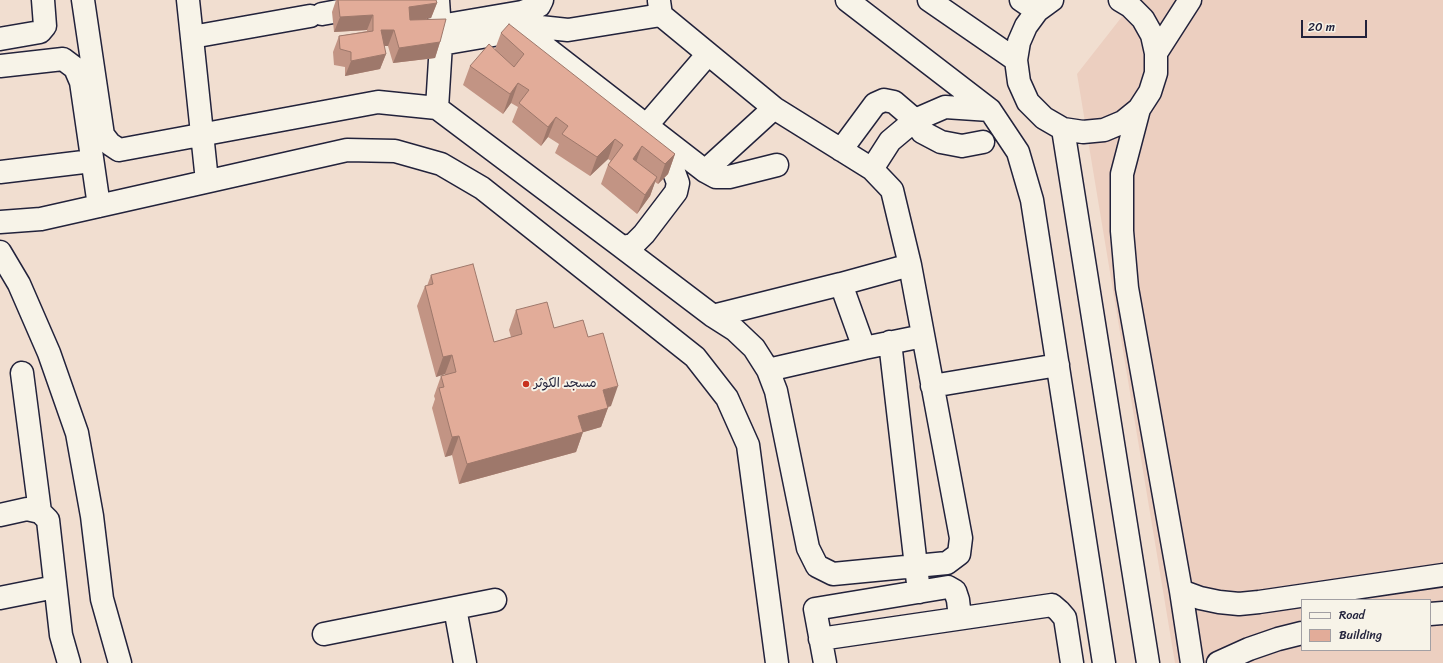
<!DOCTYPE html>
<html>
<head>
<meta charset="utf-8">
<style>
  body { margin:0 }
  #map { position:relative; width:1443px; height:663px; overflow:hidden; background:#f1ded0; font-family:Sriracha,sans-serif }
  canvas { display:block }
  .legend { position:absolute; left:1301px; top:599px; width:130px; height:52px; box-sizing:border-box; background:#f7f3e8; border:1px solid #a29fa3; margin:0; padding:5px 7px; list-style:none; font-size:12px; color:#22223b }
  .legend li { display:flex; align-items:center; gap:8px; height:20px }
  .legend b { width:20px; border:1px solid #a29fa3 }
  .scale { position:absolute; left:1301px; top:20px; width:66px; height:18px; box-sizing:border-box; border:2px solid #22223b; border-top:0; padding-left:5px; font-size:12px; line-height:14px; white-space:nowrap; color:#22223b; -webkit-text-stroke:3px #f7f3e8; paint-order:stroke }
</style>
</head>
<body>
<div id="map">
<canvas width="1443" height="663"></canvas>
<ul class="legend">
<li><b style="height:5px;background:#f7f3e8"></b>Road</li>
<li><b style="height:11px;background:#e2ac99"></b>Building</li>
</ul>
<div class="scale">20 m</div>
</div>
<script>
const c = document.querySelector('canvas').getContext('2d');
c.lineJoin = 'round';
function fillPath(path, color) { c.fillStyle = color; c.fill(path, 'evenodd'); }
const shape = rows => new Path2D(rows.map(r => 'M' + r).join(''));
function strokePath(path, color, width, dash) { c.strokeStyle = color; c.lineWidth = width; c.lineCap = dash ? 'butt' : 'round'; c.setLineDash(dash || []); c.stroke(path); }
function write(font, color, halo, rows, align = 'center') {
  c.font = font + ' Sriracha,"Playpen Sans Arabic",sans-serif'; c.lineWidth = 4; c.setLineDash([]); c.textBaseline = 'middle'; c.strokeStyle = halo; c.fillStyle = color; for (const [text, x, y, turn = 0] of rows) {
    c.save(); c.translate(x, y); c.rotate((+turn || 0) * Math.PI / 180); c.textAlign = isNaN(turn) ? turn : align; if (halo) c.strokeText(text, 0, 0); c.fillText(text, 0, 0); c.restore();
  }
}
const built = shape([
  [1135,0,1443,0,1443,663,1175,663,1077,74],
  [1302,600,1430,600,1430,650,1302,650]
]);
const minor = shape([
  [83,0,103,135,110,144,119,150,378,102,437,108,622,247,633,245,644,234,676,192,678,183,674,172,647,148],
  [188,0,207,181],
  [847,0,990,110,1018,152,1032,200,1104,663],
  [929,0,1016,60],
  [1021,0,1037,11],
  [1052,0,1037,11,1026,26,1019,42,1016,60,1019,82,1028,102,1044,118,1063,129,1083,132,1104,130,1123,122,1139,109,1150,92,1156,73,1156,53,1152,35,1143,19,1130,6,1120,0],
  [322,14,400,0],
  [661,15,774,108,872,169,892,190,910,265,841,284,713,316],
  [440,26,522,12,539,6,542,0],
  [523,30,705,171,716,177,729,177,777,165],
  [192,37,310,16],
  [0,39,40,32,45,26,43,0],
  [441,44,540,27,568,30,661,15,659,1],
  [1156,53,1190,0],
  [0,66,63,59,75,68,81,82,99,206],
  [437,108,441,44,438,0],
  [1139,109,1122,174,1122,231,1127,288,1181,591,1192,663],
  [646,126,708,54],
  [1063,129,1148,663],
  [841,150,875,104,884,100,894,102,915,120,922,132,941,142,962,146,983,142],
  [872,169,890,141,915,120,945,107,990,110],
  [705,171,774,108],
  [0,172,92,161],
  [0,222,41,219,347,150,395,151,441,164,482,188,695,357,727,398,748,445,777,663],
  [622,247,713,316,735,330,754,348,768,370,776,391,808,548,817,566,833,574,947,563,959,554,961,538,910,265],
  [0,252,19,284,49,353,77,433,92,516,102,599,120,663],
  [841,284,864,348],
  [890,342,919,592],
  [768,370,864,348,923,336],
  [22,373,40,512],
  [932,386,1058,365],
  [0,515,27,509,40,512,48,520,61,635,69,663],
  [1181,591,1200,598,1219,602,1239,604,1259,602,1443,575],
  [0,598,55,587],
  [455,608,465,663],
  [1430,614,1443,613],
  [324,634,495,600],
  [820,639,1052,605,1059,611,1065,618,1072,663],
  [825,663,815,609,948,587,955,591,958,600,960,618],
  [1218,663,1249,649,1278,639,1302,633]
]);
const wall = shape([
  [336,0,436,0,437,3,431,18,425,19,440,42,435,58,393,63,388,46,384,46,386,54,380,69,345,76,345,67,334,65,333,52,339,36,367,31,367,30,334,32,332,12],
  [501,33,675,154,668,174,658,184,655,182,650,196,637,214,601,184,608,165,611,161,608,159,590,176,555,153,559,144,548,137,541,146,512,122,518,107,511,103,503,114,463,85,470,66,495,49],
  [431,275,494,342,511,337,509,330,516,310,554,328,588,337,611,406,608,407,601,427,583,432,576,452,459,484,452,455,445,457,432,408,435,399,434,396,441,376,445,375,445,374,436,377,417,306,425,286,427,286]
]);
const shadedWall = shape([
  [437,3,431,18,404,23,409,7],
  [373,15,367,30,334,32,340,17],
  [381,30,394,30,388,46,375,46],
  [440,42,435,58,393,63,399,48],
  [386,54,380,69,345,76,351,61],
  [518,83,511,103,503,114,510,94],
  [556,117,548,137,541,146,548,127],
  [615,139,608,159,590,176,597,157],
  [642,146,635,165,633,159],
  [675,154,668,174,658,184,665,164],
  [657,177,650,196,637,214,645,195],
  [452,355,445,374,436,377,443,357],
  [618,386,611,406,596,410,603,390],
  [608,408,601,427,574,435,583,432,576,452,459,484,467,464,578,416],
  [459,436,452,455,445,457,452,437]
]);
const building = shape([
  [338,0,436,0,437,3,409,7,410,20,446,19,440,42,399,48,394,30,381,30,386,54,351,61,351,52,340,49,339,36,373,31,373,15,340,17,338,0],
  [509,24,675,154,665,164,642,146,633,159,657,177,645,195,608,165,623,145,615,139,597,157,562,134,568,126,556,117,548,127,519,103,529,90,518,83,510,94,470,66,489,44,514,67,524,54,501,33,509,24],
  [473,264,494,342,522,334,516,310,547,302,554,328,583,320,588,337,603,333,618,386,603,390,608,408,578,416,583,432,467,464,459,436,452,437,439,388,444,387,441,376,456,372,452,355,443,357,425,286,433,284,431,275,473,264]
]);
const markers = [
  [526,384,4,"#c8321e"]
];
const poiNames = [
  ["مسجد الكوثر",534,384]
];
fillPath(built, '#eccfc0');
strokePath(minor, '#22223b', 25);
strokePath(minor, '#f7f3e8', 22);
fillPath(wall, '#c29484');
fillPath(shadedWall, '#9e786b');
fillPath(building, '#e2ac99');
strokePath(building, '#9e786b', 1);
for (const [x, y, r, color] of markers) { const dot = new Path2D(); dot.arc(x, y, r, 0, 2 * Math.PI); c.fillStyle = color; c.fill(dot); strokePath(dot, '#f7f3e8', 1.5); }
write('13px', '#22223b', '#f7f3e8', poiNames, 'left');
</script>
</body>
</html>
